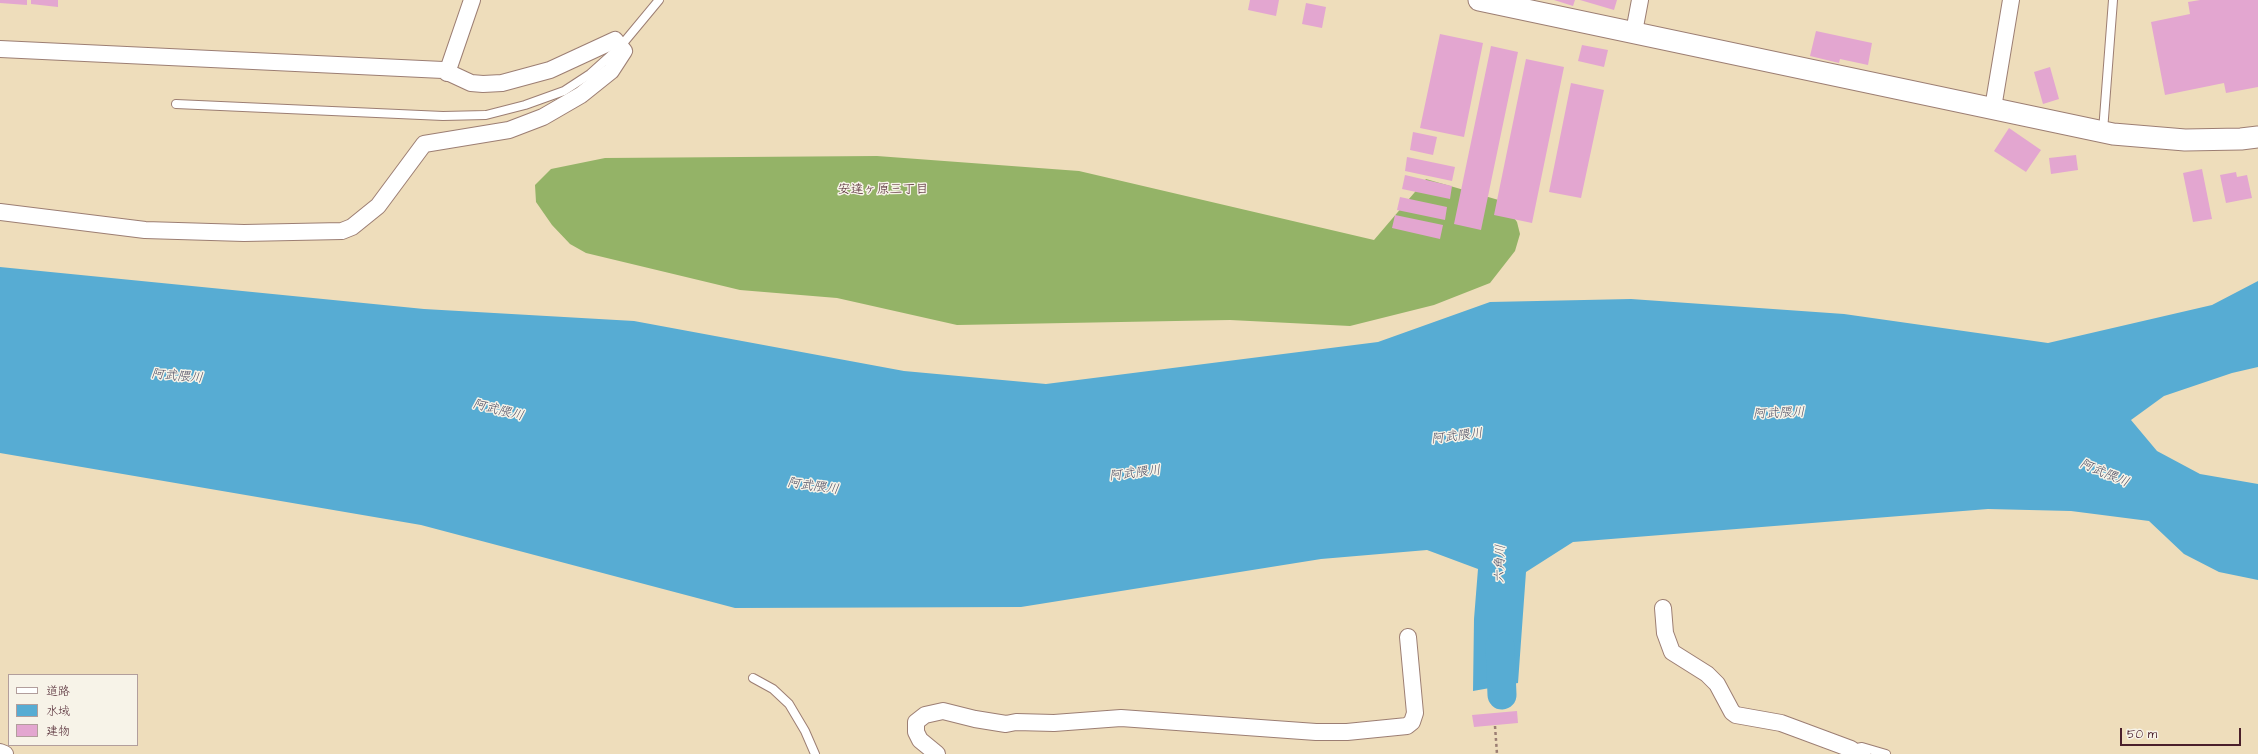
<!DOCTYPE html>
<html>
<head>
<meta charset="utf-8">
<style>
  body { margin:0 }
  #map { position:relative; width:2258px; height:754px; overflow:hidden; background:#edb; font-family:"Architects Daughter","Klee One",sans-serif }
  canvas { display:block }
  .legend { position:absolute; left:8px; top:674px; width:130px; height:72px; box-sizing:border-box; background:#f7f3e8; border:1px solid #b29e9c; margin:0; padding:5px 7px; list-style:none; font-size:12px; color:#4a1f2b }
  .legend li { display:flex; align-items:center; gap:8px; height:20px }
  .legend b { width:20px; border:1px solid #b29e9c }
  .scale { position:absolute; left:2120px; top:728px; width:121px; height:18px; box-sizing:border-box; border:2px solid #4a1f2b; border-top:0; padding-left:5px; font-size:12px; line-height:14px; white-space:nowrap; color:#4a1f2b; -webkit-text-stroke:3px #f7f3e8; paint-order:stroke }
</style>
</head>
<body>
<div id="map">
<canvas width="2258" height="754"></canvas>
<ul class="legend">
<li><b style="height:5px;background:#fff"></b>道路</li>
<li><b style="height:11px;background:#57acd3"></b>水域</li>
<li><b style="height:11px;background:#e3a6d0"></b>建物</li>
</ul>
<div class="scale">50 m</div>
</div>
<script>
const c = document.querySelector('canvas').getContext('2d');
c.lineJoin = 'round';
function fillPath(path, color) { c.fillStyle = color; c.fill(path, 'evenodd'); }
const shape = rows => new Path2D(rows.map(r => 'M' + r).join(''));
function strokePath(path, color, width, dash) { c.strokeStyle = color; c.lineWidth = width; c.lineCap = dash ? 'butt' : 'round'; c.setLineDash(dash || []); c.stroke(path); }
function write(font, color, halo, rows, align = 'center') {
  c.font = font + ' "Architects Daughter","Klee One",sans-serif'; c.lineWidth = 3; c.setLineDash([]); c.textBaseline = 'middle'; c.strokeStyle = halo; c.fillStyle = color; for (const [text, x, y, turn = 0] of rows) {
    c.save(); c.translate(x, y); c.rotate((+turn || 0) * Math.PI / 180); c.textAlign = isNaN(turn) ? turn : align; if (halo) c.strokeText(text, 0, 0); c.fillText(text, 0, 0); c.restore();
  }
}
const forest = shape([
  [877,156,1079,171,1374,240,1426,179,1502,201,1517,222,1520,234,1515,251,1490,283,1434,305,1350,326,1230,320,957,325,837,298,740,290,586,253,570,244,552,225,536,202,535,185,551,169,605,158]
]);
const water = shape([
  [0,267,424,309,634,321,904,371,1046,384,1378,342,1490,302,1631,299,1844,314,2048,343,2212,305,2258,281,2258,367,2232,373,2164,396,2131,420,2157,451,2200,474,2258,484,2258,580,2219,572,2184,554,2149,521,2071,511,1988,509,1573,542,1526,572,1518,683,1473,691,1474,619,1478,569,1427,550,1321,559,1021,607,735,608,421,525,0,453]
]);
const river = shape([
  [1500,646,1502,695]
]);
const building = shape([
  [0,0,27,0,27,5,0,3],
  [31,0,58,0,58,7,31,4],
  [1250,0,1279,0,1276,16,1248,10],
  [1554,0,1575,0,1573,6],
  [1580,0,1617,0,1614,10],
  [2200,0,2258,0,2258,87,2226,93,2224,83,2165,95,2151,22,2190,14,2188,2],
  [1306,3,1326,7,1322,28,1302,24],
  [1816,31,1872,43,1868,65,1840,59,1839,63,1810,56],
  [1440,34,1483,43,1464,137,1420,128],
  [1582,45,1608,50,1604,67,1578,61],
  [1491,46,1518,52,1481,230,1454,224],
  [1526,59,1564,67,1532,223,1494,215],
  [2050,67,2059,99,2043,104,2034,72],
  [1571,83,1604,90,1581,198,1549,192],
  [2009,128,2041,150,2026,172,1994,151],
  [1413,132,1437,137,1433,155,1410,150],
  [2076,155,2078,170,2051,174,2049,158],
  [1407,157,1455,167,1452,181,1405,171],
  [2202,169,2212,219,2193,222,2183,173],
  [2236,172,2237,177,2247,175,2252,198,2226,203,2220,175],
  [1405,175,1452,186,1450,199,1402,189],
  [1400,197,1447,207,1445,220,1397,210],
  [1395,215,1443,225,1440,239,1392,228],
  [1517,711,1518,723,1474,727,1472,715]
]);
const path = shape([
  [1495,726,1497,754]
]);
const service = shape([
  [176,104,443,116,486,115,525,105,564,91,590,74,620,47,659,0],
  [2103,131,2113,0],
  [753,678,773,689,789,704,805,731,815,754],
  [1851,749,1862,747,1886,754],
  [1852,749,1866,754]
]);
const minor = shape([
  [1634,32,1640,0],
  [0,49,443,70,471,83,483,84,502,83,550,70,615,40,624,51,611,71,581,95,543,117,509,130,424,144,378,206,352,227,342,231,244,233,145,230,0,212],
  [447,73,472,0],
  [1993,108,2011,0],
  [1663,608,1665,633,1672,652,1707,674,1717,684,1732,712,1736,715,1781,723,1851,749],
  [0,752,5,754],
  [937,754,920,740,916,732,916,722,925,715,943,711,975,719,1006,724,1016,722,1054,723,1121,718,1316,732,1347,732,1407,726,1412,722,1415,713,1408,637]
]);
const tertiary = shape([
  [1479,0,2113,134,2185,140,2241,139,2258,137]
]);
const neighbourhoodNames = [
  ["安達ヶ原三丁目",883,190]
];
const waterNames = [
  ["阿武隈川",177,377,5],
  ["阿武隈川",498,411,14],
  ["阿武隈川",1779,414,-2],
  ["阿武隈川",1457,437,-7],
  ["阿武隈川",1135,474,-7],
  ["阿武隈川",2104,474,23],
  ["阿武隈川",813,487,8],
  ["六角川",1501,564,-88]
];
fillPath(forest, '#94b367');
fillPath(water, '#57acd3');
strokePath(river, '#57acd3', 29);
fillPath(building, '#e3a6d0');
strokePath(service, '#9c7e73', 10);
strokePath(minor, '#9c7e73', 18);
strokePath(tertiary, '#9c7e73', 23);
strokePath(path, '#9c7e73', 2.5, [3, 3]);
strokePath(service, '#fff', 8);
strokePath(minor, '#fff', 16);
strokePath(tertiary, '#fff', 21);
write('13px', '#4a1f2b', '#f7f3e8', neighbourhoodNames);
write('italic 13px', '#4f5066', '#f7f3e8', waterNames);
</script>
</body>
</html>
